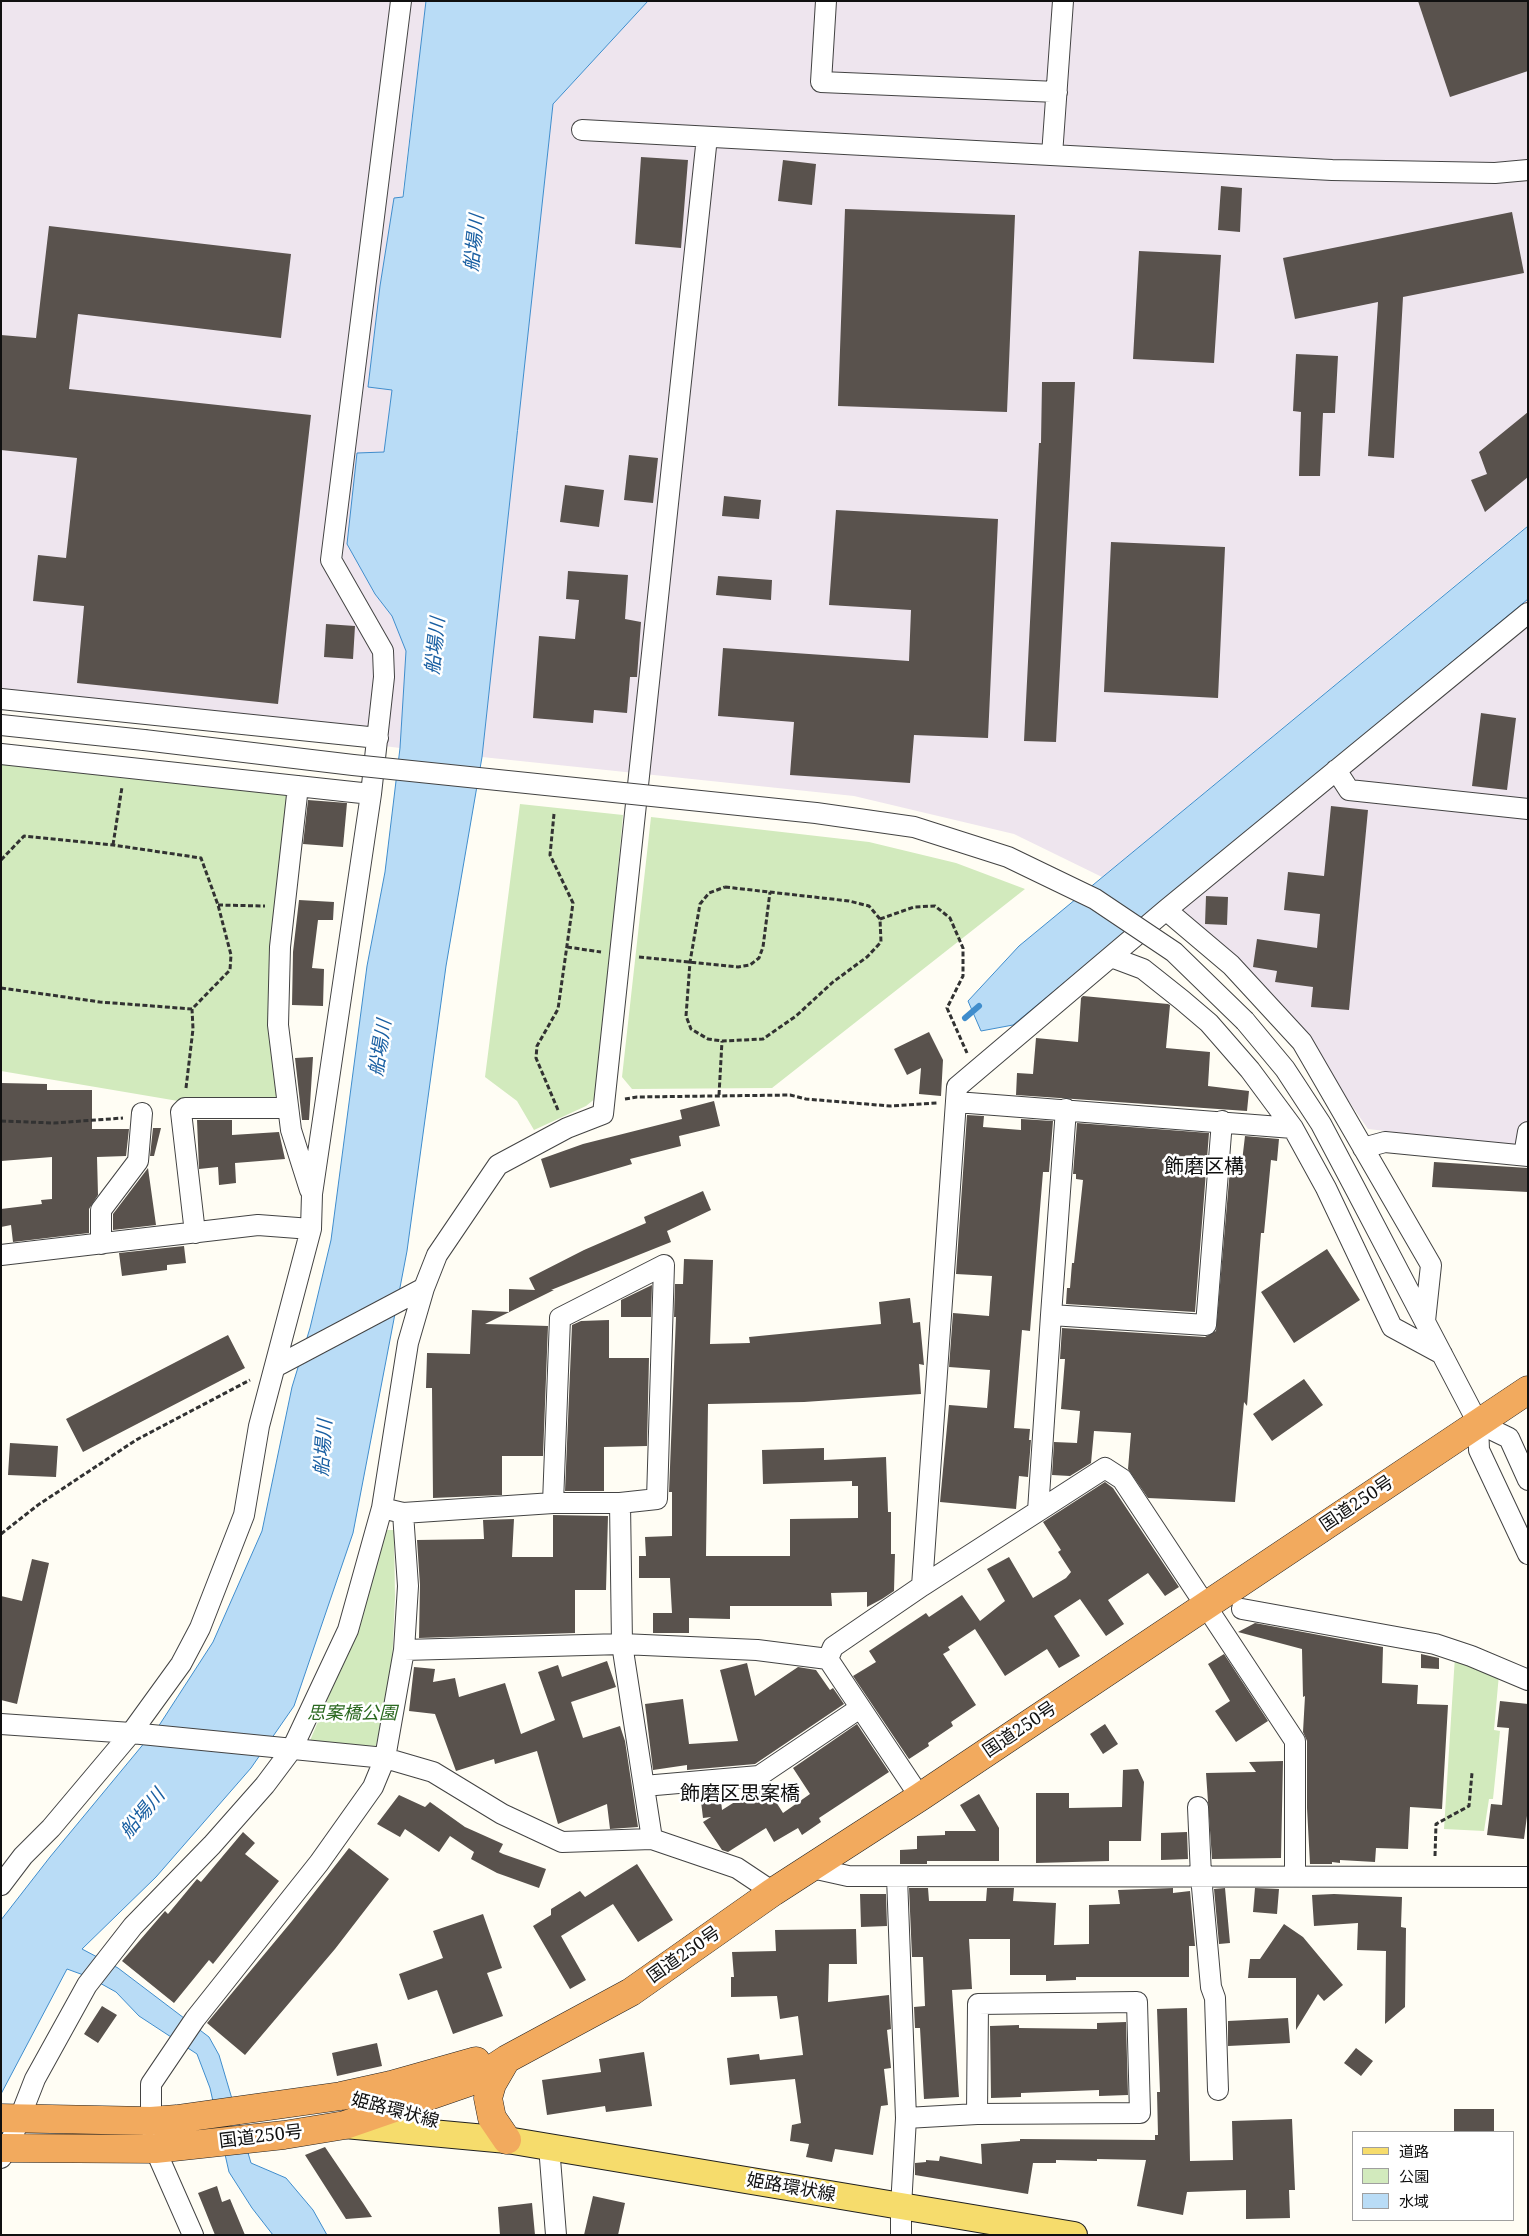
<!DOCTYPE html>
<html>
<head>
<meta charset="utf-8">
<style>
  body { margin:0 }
  #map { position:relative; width:1529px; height:2236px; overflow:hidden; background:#fffdf4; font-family:"Noto Serif","Noto Sans JP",serif }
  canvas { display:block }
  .frame { position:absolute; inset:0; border:2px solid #101010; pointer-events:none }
  .legend { position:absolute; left:1352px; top:2131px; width:162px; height:90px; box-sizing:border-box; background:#fff; border:1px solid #9f9f9f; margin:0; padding:6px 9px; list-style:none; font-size:15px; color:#101010 }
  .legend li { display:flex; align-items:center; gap:10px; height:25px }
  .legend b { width:25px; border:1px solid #9f9f9f }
</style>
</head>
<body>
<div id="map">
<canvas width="1529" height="2236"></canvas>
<div class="frame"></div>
<ul class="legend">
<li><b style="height:6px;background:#f6dc6c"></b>道路</li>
<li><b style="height:14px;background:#d2eabd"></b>公園</li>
<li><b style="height:14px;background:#b9dcf6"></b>水域</li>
</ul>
</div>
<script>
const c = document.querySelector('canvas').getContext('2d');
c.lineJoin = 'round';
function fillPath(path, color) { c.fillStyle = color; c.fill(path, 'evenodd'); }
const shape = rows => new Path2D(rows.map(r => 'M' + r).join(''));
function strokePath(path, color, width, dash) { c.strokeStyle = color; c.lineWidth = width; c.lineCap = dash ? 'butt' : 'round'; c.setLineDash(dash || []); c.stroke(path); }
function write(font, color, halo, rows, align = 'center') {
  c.font = font + ' "Noto Serif","Noto Sans JP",serif'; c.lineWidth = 5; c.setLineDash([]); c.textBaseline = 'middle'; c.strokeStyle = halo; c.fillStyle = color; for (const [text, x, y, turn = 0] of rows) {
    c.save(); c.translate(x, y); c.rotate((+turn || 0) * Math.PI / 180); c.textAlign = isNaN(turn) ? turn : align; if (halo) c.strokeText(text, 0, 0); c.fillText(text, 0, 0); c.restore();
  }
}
const industrial = shape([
  [1,1,426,1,402,198,394,198,380,286,368,386,392,390,384,453,357,453,347,543,375,594,392,616,406,651,400,748,1,698],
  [648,1,1528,1,1528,525,1102,877,1014,834,854,796,482,757,553,104],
  [1528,599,1528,1147,1368,1129,1291,1018,1159,906]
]);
const green = shape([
  [1,759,288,790,278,1089,274,1103,184,1102,1,1071],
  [520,804,623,815,597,1097,586,1106,534,1130,517,1101,485,1077],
  [651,817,869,842,956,863,1025,889,772,1088,632,1089,622,1077],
  [384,1530,394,1530,395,1597,392,1666,376,1746,309,1743,353,1638,370,1590],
  [1455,1656,1499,1674,1494,1730,1500,1731,1493,1799,1489,1799,1484,1831,1444,1829]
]);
const water = shape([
  [426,1,648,1,553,104,482,757,446,966,407,1251,353,1533,294,1706,251,1768,156,1877,82,1949,118,1968,209,2037,219,2055,251,2163,286,2178,313,2210,327,2235,273,2235,252,2208,229,2172,210,2088,197,2054,139,2016,116,1992,89,1977,67,1969,1,2094,1,1920,50,1857,160,1724,213,1642,262,1531,292,1387,310,1328,331,1240,367,966,385,872,400,748,406,651,392,616,375,594,347,544,357,453,384,452,392,390,368,387,380,286,394,198,403,197,426,1],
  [1528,526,1528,599,1013,1025,981,1031,968,1001,1019,946,1528,526]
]);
const stream = shape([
  [965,1018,979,1006]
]);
const building = shape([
  [1418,1,1528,1,1528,71,1450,97],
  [641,157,688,160,681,248,635,244],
  [783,160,816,164,812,205,778,201],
  [1221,186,1242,188,1240,232,1218,230],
  [845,209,1015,215,1007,412,838,406],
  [1512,212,1524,273,1403,297,1394,458,1368,456,1378,302,1295,319,1283,258],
  [49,226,291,254,281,338,78,314,69,389,311,415,278,704,77,683,84,606,33,601,38,555,66,558,77,458,1,450,1,335,36,338],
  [1139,251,1221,255,1214,363,1133,359],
  [1296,354,1338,356,1335,413,1323,413,1320,476,1299,476,1301,412,1293,411],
  [1042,382,1075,382,1056,742,1024,741,1039,443,1041,443],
  [1528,412,1528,477,1485,512,1471,480,1487,474,1479,452],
  [629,455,658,458,653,503,624,500],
  [565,485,604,490,599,527,560,522],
  [724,496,761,500,759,519,722,516],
  [836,510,998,519,988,738,914,735,910,783,790,775,794,722,718,716,723,648,909,661,911,610,829,605],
  [1111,542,1225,547,1218,698,1104,692],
  [568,571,628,575,625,619,641,622,637,677,630,677,627,713,594,710,593,723,533,718,539,636,575,639,579,600,566,599],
  [718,576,772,580,771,600,716,595],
  [326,624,355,626,353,659,324,657],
  [1481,713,1516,718,1507,790,1472,786],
  [308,800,347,803,343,847,303,844],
  [1331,806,1368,810,1349,1010,1311,1007,1313,987,1275,982,1277,971,1253,967,1257,939,1317,948,1320,914,1284,910,1288,872,1324,876],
  [1206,896,1228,897,1227,925,1205,924],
  [299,900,334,902,333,920,318,920,312,968,324,969,323,1006,292,1005,293,952],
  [1083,996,1168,1004,1170,1005,1166,1048,1210,1052,1208,1086,1249,1091,1247,1111,1016,1095,1017,1073,1033,1074,1036,1038,1078,1042,1081,998],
  [929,1032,943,1060,941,1096,919,1094,921,1068,907,1075,894,1049],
  [313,1057,309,1120,302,1120,295,1058],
  [1,1083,47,1084,47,1090,92,1090,92,1129,129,1129,126,1156,97,1157,98,1195,89,1209,89,1233,13,1242,11,1225,1,1227,1,1209,42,1204,41,1200,52,1199,52,1157,1,1161],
  [714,1101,720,1126,679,1136,681,1146,630,1159,632,1164,550,1188,541,1159,583,1144,682,1119,680,1110],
  [967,1115,984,1116,983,1127,1021,1130,1021,1119,1053,1121,1049,1172,1043,1172,1030,1331,1022,1330,1014,1428,1030,1429,1029,1440,1031,1440,1028,1477,1019,1476,1016,1509,940,1502,949,1405,987,1408,990,1370,949,1367,953,1313,989,1316,992,1276,956,1274],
  [197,1120,232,1120,232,1135,279,1132,285,1159,235,1163,236,1183,219,1185,218,1167,199,1169],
  [1077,1123,1209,1133,1195,1312,1066,1304,1067,1288,1070,1288,1072,1263,1074,1263,1083,1180,1076,1179,1076,1174,1073,1174],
  [153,1128,161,1128,154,1156,150,1156],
  [1245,1136,1279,1139,1277,1161,1271,1160,1264,1233,1261,1233,1247,1406,1244,1402,1235,1502,1148,1498,1128,1469,1131,1433,1094,1431,1091,1463,1070,1476,1052,1475,1054,1442,1077,1443,1080,1411,1061,1409,1065,1359,1060,1359,1062,1328,1205,1337,1216,1331,1230,1169,1241,1170],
  [1434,1162,1528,1168,1528,1192,1432,1187],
  [148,1168,156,1225,113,1230,113,1214],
  [703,1191,711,1210,667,1231,671,1242,551,1290,554,1290,485,1324,548,1326,543,1456,502,1456,502,1495,433,1498,432,1388,426,1388,427,1353,470,1354,472,1310,509,1312,509,1289,535,1290,529,1278,584,1250,646,1223,644,1217],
  [184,1246,186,1263,167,1265,167,1270,122,1276,119,1253],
  [1327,1249,1360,1300,1294,1343,1261,1292],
  [684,1259,713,1260,710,1344,750,1343,749,1337,881,1324,879,1302,910,1298,913,1323,920,1322,924,1365,919,1364,921,1394,804,1402,708,1404,706,1556,790,1556,790,1519,858,1518,858,1486,852,1486,852,1481,763,1484,762,1450,824,1448,824,1460,886,1457,888,1512,891,1512,891,1554,895,1554,894,1591,882,1599,867,1607,867,1592,831,1593,832,1606,730,1606,730,1619,689,1618,689,1633,653,1633,653,1613,672,1613,670,1578,639,1578,639,1556,646,1556,645,1537,672,1536,672,1492,669,1492,676,1317,674,1317,675,1284,683,1284],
  [652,1285,651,1317,621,1317,621,1300],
  [609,1320,609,1358,649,1358,647,1446,604,1447,604,1491,565,1491,572,1325,581,1321],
  [228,1335,245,1368,83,1452,66,1419],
  [1304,1379,1323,1405,1272,1441,1253,1414],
  [10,1443,58,1446,56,1477,8,1475],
  [1105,1482,1113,1488,1179,1587,1165,1596,1148,1573,1108,1600,1124,1624,1106,1636,1080,1599,1054,1616,1080,1656,1059,1668,1047,1649,1005,1676,975,1629,948,1647,950,1650,943,1654,976,1705,951,1722,953,1726,928,1743,929,1746,909,1759,853,1676,876,1662,869,1651,926,1613,929,1617,962,1595,980,1621,1005,1601,987,1569,1009,1557,1033,1598,1066,1578,1071,1572,1058,1552,1061,1550,1043,1522],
  [553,1515,608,1516,606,1590,575,1590,575,1633,419,1638,420,1585,417,1540,484,1539,483,1520,514,1519,512,1557,553,1557],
  [32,1559,49,1563,17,1704,1,1700,1,1596,22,1601],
  [1255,1623,1383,1647,1382,1683,1418,1685,1417,1704,1448,1705,1442,1809,1410,1807,1408,1849,1376,1848,1375,1862,1340,1860,1340,1863,1332,1862,1332,1864,1310,1864,1307,1808,1307,1741,1303,1732,1305,1696,1303,1697,1302,1649,1238,1632],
  [1224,1654,1268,1721,1236,1742,1215,1711,1230,1701,1208,1664],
  [1421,1654,1439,1658,1439,1669,1421,1668],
  [607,1661,616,1687,571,1702,583,1738,620,1726,625,1741,638,1827,610,1829,607,1804,558,1824,537,1751,495,1764,494,1759,456,1771,435,1714,409,1711,414,1667,435,1669,433,1682,455,1678,459,1697,505,1683,521,1734,555,1720,538,1672,558,1665,562,1677],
  [747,1663,755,1696,798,1667,816,1670,830,1690,833,1688,844,1704,755,1764,687,1770,687,1765,653,1770,645,1704,683,1699,689,1744,738,1741,720,1670],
  [1500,1701,1528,1704,1528,1808,1524,1839,1487,1835,1491,1804,1502,1805,1509,1728,1497,1727],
  [857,1724,889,1772,819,1818,821,1822,802,1835,798,1828,774,1842,766,1828,728,1852,722,1850,703,1822,711,1817,703,1818,700,1793,720,1791,722,1810,757,1788,766,1786,783,1813,810,1794,793,1768],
  [1105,1724,1118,1744,1103,1754,1090,1734],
  [1283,1761,1281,1858,1212,1859,1206,1773,1256,1772,1249,1762],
  [1138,1769,1144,1782,1141,1841,1109,1841,1109,1861,1036,1863,1036,1793,1069,1793,1069,1808,1122,1807,1123,1770],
  [979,1794,999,1828,999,1861,927,1861,927,1864,900,1864,900,1850,917,1849,917,1836,945,1835,945,1831,976,1831,960,1805],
  [399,1795,425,1807,430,1802,465,1827,503,1844,499,1852,503,1854,546,1869,539,1888,497,1873,471,1859,474,1852,450,1836,439,1852,405,1829,400,1837,377,1824],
  [243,1832,255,1843,245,1854,279,1881,213,1964,209,1960,174,2003,122,1961,165,1911,168,1914,197,1879,201,1882],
  [1187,1832,1188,1859,1161,1860,1161,1833],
  [349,1848,389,1879,335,1949,245,2055,207,2023,292,1921],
  [637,1864,673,1920,638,1942,613,1904,561,1936,586,1980,570,1989,533,1926,551,1915,551,1909,580,1891,585,1897],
  [909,1888,928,1888,929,1901,986,1901,987,1888,1014,1888,1013,1901,1056,1903,1054,1945,1089,1944,1089,1905,1120,1904,1118,1890,1173,1888,1173,1893,1190,1891,1195,1946,1189,1946,1189,1977,1076,1977,1076,1980,1046,1981,1046,1975,1010,1975,1010,1939,969,1939,972,1989,952,1990,959,2097,924,2099,920,2028,915,2028,914,2007,925,2006,923,1957,912,1957],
  [1225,1888,1230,1943,1219,1944,1214,1889],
  [1255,1888,1279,1889,1277,1914,1253,1912],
  [860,1894,886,1894,887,1926,861,1927],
  [1334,1894,1402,1897,1401,1927,1406,1928,1405,2007,1385,2024,1386,1951,1357,1950,1358,1923,1314,1926,1312,1895],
  [483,1914,502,1968,487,1973,503,2016,453,2034,437,1990,408,2000,399,1974,443,1958,433,1931],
  [1284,1924,1303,1937,1343,1985,1324,2001,1318,1994,1296,2030,1296,1978,1248,1978,1250,1959,1260,1959],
  [856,1929,857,1964,829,1964,828,2002,889,1995,891,2029,887,2030,891,2068,884,2069,888,2105,881,2106,873,2155,835,2149,832,2162,806,2157,809,2144,790,2141,792,2125,801,2123,795,2079,730,2085,727,2058,759,2054,760,2060,803,2055,798,2016,780,2019,777,1996,731,1997,731,1977,734,1977,732,1952,776,1951,775,1930],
  [102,2006,117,2015,98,2043,84,2034],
  [1187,2008,1190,2161,1233,2160,1232,2121,1292,2119,1295,2190,1289,2190,1290,2218,1246,2219,1246,2190,1187,2192,1183,2215,1137,2206,1146,2160,1097,2159,1097,2161,1056,2160,1056,2163,1033,2163,1028,2194,915,2175,915,2163,926,2162,926,2160,939,2161,940,2156,982,2164,981,2144,1020,2141,1020,2139,1155,2140,1155,2135,1158,2135,1157,2092,1160,2092,1157,2009],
  [1288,2018,1290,2043,1228,2046,1228,2021],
  [1126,2022,1128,2095,1099,2096,1099,2090,1021,2093,1021,2097,991,2098,990,2026,1019,2025,1019,2028,1097,2029,1097,2023],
  [377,2043,382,2066,337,2076,332,2053],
  [1356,2048,1373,2061,1361,2076,1344,2063],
  [644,2052,652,2106,606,2112,605,2106,547,2115,542,2080,601,2072,599,2059],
  [1454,2109,1494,2109,1494,2132,1454,2132],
  [325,2147,363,2203,372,2217,346,2219,305,2155],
  [217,2186,222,2202,230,2199,245,2235,215,2235,198,2193],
  [593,2196,625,2203,618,2235,584,2235],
  [532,2203,535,2235,500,2235,498,2207]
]);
const path = shape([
  [554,814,550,855,573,903,558,1009,537,1046,536,1058,558,1110],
  [113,845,122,787],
  [1,860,24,836,113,845,201,858,218,905,231,955,230,970,192,1009,100,1002,1,988],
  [725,887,849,901,869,906,880,919,881,942,867,957,833,982,796,1016,763,1039,722,1041,708,1039,691,1029,686,1016,690,962,700,904,709,893,725,887],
  [218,905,265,906],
  [880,919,914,907,935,906,950,918,963,948,963,976,947,1008,967,1053],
  [567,947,601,952],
  [639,957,738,967,750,965,759,958,763,947,770,892],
  [186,1088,193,1029,192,1009],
  [719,1095,722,1041],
  [625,1099,637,1097,790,1095,806,1099,890,1106,937,1103],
  [1,1121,54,1123,123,1118],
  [1,1534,38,1505,136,1440,250,1380],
  [1435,1856,1436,1824,1469,1806,1472,1773]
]);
const minor = shape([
  [826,1,821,82,1057,92],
  [582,130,1332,170,1495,173,1528,170],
  [1052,155,1063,1],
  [1,699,378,738],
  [1,725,144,740],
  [1,754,371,794],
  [1336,770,1349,790,1528,809],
  [298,786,280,947,278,1025,291,1130,310,1190],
  [1166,910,1231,965,1302,1042,1431,1265,1425,1321],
  [1111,957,1143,969,1182,1000,1209,1023,1250,1070,1293,1128,1326,1188,1392,1327,1442,1354],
  [1245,1021,1285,1069,1321,1124,1357,1192,1478,1423,1479,1450,1528,1554],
  [956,1102,1293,1128],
  [1066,1109,1051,1315,1206,1325,1222,1121],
  [1363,1148,1385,1142,1528,1156],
  [1524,1155,1528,1132],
  [195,1233,181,1112,185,1108,288,1108],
  [101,1244,101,1210,138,1161,142,1113],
  [1,1255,258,1225,311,1229],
  [275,1367,424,1288],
  [1478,1423,1509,1438,1528,1480],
  [553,1503,560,1318,664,1265,657,1499,620,1503,553,1503,403,1513,382,1508,408,1343,424,1288,437,1255,498,1165,567,1128,603,1114,707,137],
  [620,1503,622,1644,652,1839],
  [1038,1511,1051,1315],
  [922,1586,957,1087,1166,910,1528,613],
  [1242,1609,1435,1644,1471,1656,1528,1680],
  [404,1650,622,1644,757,1650,828,1659,920,1797],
  [828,1659,833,1647,922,1586,1105,1468,1122,1479,1295,1741,1295,1876],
  [1,1724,131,1733,385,1758,433,1772,502,1814,562,1842,652,1839,737,1868,773,1892],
  [644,1786,759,1776,860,1708],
  [1198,1807,1201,1876,1211,1987,1215,1998,1218,2090],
  [812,1868,848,1876,1528,1877],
  [897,1877,906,2118,901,2207,901,2235],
  [1,1885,23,1856,51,1828,131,1733,181,1664,200,1628,244,1515,259,1426,311,1229,312,1194,371,794,384,677,383,651,331,560,401,1],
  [906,2118,977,2114,1140,2113,1137,2002,978,2004,977,2114],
  [549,2146,556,2235],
  [1,2158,8,2148,35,2079,87,1985,133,1926,212,1845,265,1785,292,1749,348,1630,382,1508],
  [193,2235,155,2149,151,2121,151,2084,195,2019,319,1863,373,1787,385,1758,404,1650,408,1586,403,1513]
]);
const major = shape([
  [345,2125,507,2140,1074,2235]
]);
const highway = shape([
  [506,2060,492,2084,488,2098,492,2118,507,2140],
  [1,2118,151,2121,177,2119,341,2096,391,2085,476,2061],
  [1,2148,155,2149,284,2135,345,2125,475,2080,507,2059,631,1992,773,1892,920,1797,1528,1390]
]);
const minorBridge = shape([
  [144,740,353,765,816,813,914,827,1008,857,1095,899,1174,952,1245,1021]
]);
const streetNames = [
  ["国道250号",1357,1504,-34],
  ["国道250号",1020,1730,-34],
  ["国道250号",684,1955,-35],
  ["姫路環状線",395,2111,15],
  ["国道250号",261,2137,-7],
  ["姫路環状線",791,2188,10]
];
const parkNames = [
  ["思案橋公園",352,1714]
];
const waterNames = [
  ["船場川",475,243,-84],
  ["船場川",436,646,-84],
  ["船場川",381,1048,-81],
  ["船場川",324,1448,-86],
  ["船場川",143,1814,-50]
];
const quarterNames = [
  ["飾磨区構",1204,1167],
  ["飾磨区思案橋",740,1794]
];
fillPath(industrial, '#eee5ee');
fillPath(green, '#d2eabd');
fillPath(water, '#b9dcf6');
strokePath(water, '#408dcc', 1);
strokePath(stream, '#408dcc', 6);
fillPath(building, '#59524d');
strokePath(minor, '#434343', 22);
strokePath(major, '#212121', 28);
strokePath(highway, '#212121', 29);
strokePath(path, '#323232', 3, [5, 2.5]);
strokePath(minor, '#fff', 20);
strokePath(major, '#f6dc6c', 26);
strokePath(highway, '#f2aa5e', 28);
strokePath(minorBridge, '#434343', 22, []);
strokePath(minorBridge, '#fff', 20);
write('18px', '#101010', '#fff', streetNames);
write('italic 18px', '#2b6920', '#fff', parkNames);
write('italic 19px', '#195fa2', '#fff', waterNames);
write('20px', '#101010', '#fff', quarterNames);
</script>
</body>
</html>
